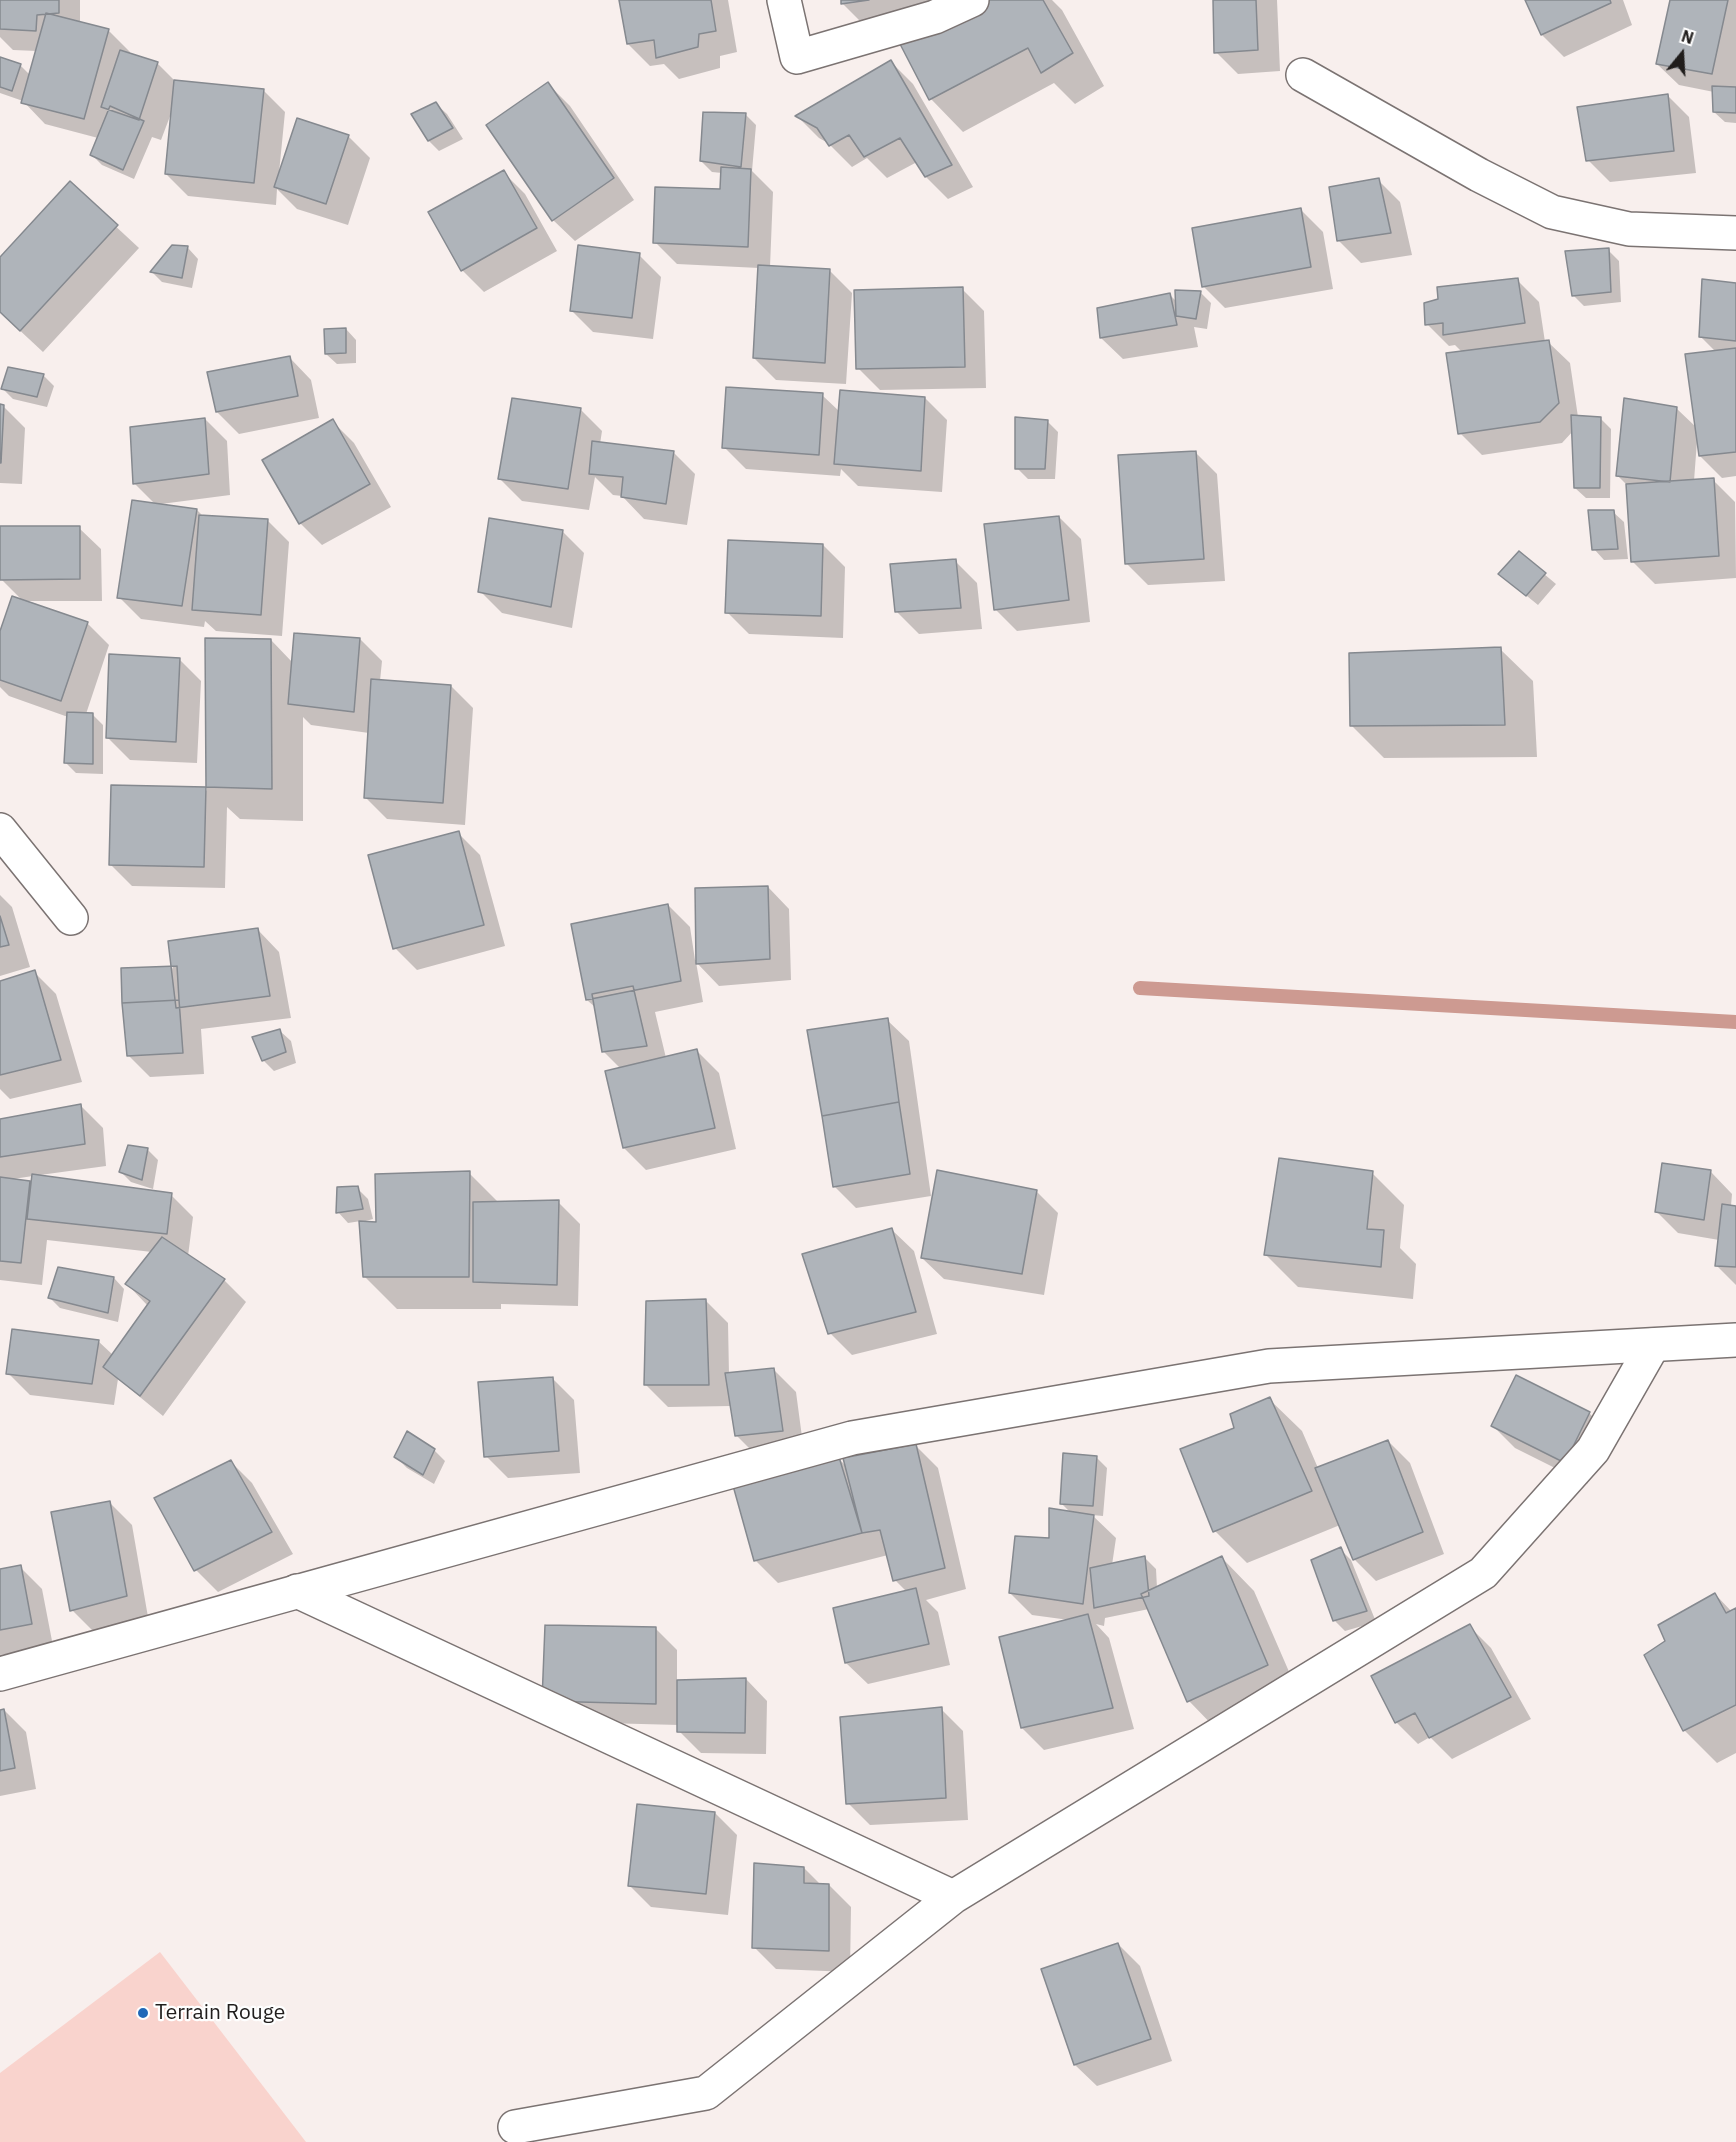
<!DOCTYPE html>
<html>
<head>
<meta charset="utf-8">
<style>
  body { margin:0 }
  #map { position:relative; width:1736px; height:2142px; overflow:hidden; background:#f8efed; font-family:"IBM Plex Sans",sans-serif }
  canvas { display:block }
  .north { position:absolute; left:1652px; top:24px; width:60px; height:60px; -webkit-text-stroke:4px #fefefe; paint-order:stroke; rotate:18deg; font-size:16px; font-weight:700; line-height:24px; text-align:center; color:#201d1c }
  .north::after { content:''; display:block; margin:auto; width:21px; height:27px; background:#201d1c; clip-path:polygon(50% 0,100% 100%,50% 72%,0 100%) }
</style>
</head>
<body>
<div id="map">
<canvas width="1736" height="2142"></canvas>
<div class="north">N</div>
</div>
<script>
const c = document.querySelector('canvas').getContext('2d');
c.lineJoin = 'round';
function fillPath(path, color) { c.fillStyle = color; c.fill(path, 'evenodd'); }
const shape = rows => new Path2D(rows.map(r => 'M' + r).join(''));
function strokePath(path, color, width, dash) { c.strokeStyle = color; c.lineWidth = width; c.lineCap = dash ? 'butt' : 'round'; c.setLineDash(dash || []); c.stroke(path); }
function write(font, color, halo, rows, align = 'center') {
  c.font = font + ' "IBM Plex Sans",sans-serif'; c.lineWidth = 4.5; c.setLineDash([]); c.textBaseline = 'middle'; c.strokeStyle = halo; c.fillStyle = color; for (const [text, x, y, turn = 0] of rows) {
    c.save(); c.translate(x, y); c.rotate((+turn || 0) * Math.PI / 180); c.textAlign = isNaN(turn) ? turn : align; if (halo) c.strokeText(text, 0, 0); c.fillText(text, 0, 0); c.restore();
  }
}
const green = shape([
  [160,1952,306,2142,0,2142,0,2073]
]);
const shadow = shape([
  [0,0,80,0,80,23,108,30,130,52,130,54,157,63,176,82,263,90,285,112,279,173,348,136,370,158,348,225,297,209,277,189,276,205,188,196,166,174,172,111,161,140,152,137,134,179,102,165,91,154,98,138,45,124,23,101,0,93,0,59,20,65,30,75,37,51,13,50,0,37],
  [620,0,728,0,737,52,720,56,720,68,679,79,664,64,650,66,628,44],
  [842,0,936,0,864,25,842,3],
  [987,0,1052,0,1062,10,1104,86,1075,104,1054,83,963,132,931,99],
  [1215,0,1277,0,1280,71,1238,74,1216,52],
  [1527,0,1623,0,1632,25,1564,57,1542,35],
  [1671,0,1736,0,1736,123,1725,122,1714,112,1714,92,1679,85,1657,64],
  [891,62,913,84,973,187,948,199,926,177,917,162,887,178,867,158,852,167,828,143,819,138,797,116],
  [548,84,570,106,634,200,575,241,553,220],
  [1667,95,1689,117,1696,173,1610,182,1588,160],
  [436,104,447,114,463,139,439,151,429,141],
  [745,114,756,125,752,171,773,192,770,267,830,271,852,293,846,384,776,380,754,358,759,268,677,264,655,242,722,191,722,173,712,172,701,161],
  [503,172,525,194,557,251,484,292,462,270],
  [1378,180,1400,202,1412,255,1361,263,1339,241],
  [70,184,139,248,43,352,0,312,0,259],
  [1301,210,1323,232,1333,289,1225,308,1203,286],
  [173,247,188,248,198,259,192,288,162,282,152,272],
  [1608,250,1619,261,1621,302,1584,306,1573,295],
  [639,255,661,277,653,339,593,332,571,310],
  [1517,280,1539,302,1545,342,1548,342,1570,363,1578,417,1600,418,1611,429,1610,498,1586,498,1575,488,1573,431,1562,443,1482,455,1460,433,1463,353,1455,345,1449,346,1427,324],
  [1736,284,1736,476,1722,478,1700,456,1697,441,1694,481,1713,480,1735,502,1736,578,1655,584,1633,562,1628,486,1618,476,1676,408,1697,428,1716,352,1701,337],
  [962,289,984,311,986,388,880,390,858,368],
  [1200,292,1211,303,1207,329,1194,327,1198,347,1123,359,1101,338,1170,295,1177,302],
  [346,329,356,340,356,363,337,364,326,354],
  [290,358,311,380,319,418,239,434,217,412],
  [43,375,54,386,47,407,13,399,3,389],
  [822,395,840,412,925,398,947,420,942,492,858,486,841,469,840,476,746,469,724,447],
  [0,406,3,406,25,428,22,484,0,483],
  [580,409,602,431,600,444,673,452,695,474,687,525,644,519,622,496,613,495,595,477,589,510,522,501,500,479],
  [205,419,227,441,230,495,161,504,197,510,203,516,267,520,289,542,282,636,216,631,205,621,204,627,141,619,119,597,156,505,134,483],
  [332,421,354,443,391,507,322,545,300,523],
  [1047,421,1058,432,1055,479,1028,479,1017,468],
  [1195,452,1217,474,1225,581,1148,585,1126,563],
  [1613,512,1624,522,1628,559,1604,560,1594,549],
  [1059,517,1081,539,1090,622,1017,631,995,609],
  [79,528,101,549,102,601,23,601,1,579],
  [562,531,584,553,572,628,502,613,480,591],
  [823,545,845,567,843,638,749,634,727,612],
  [1519,553,1556,584,1538,605,1500,574],
  [955,561,977,583,982,629,919,634,897,612],
  [87,623,109,645,86,714,92,714,103,725,103,774,76,773,65,762,68,717,9,696,0,687,0,636],
  [360,639,382,661,380,681,451,686,473,708,465,825,387,819,365,797,369,733,311,725,303,717,303,821,240,819,227,807,225,888,132,886,110,864,205,789,207,791,206,640,271,640,293,663],
  [1500,649,1533,681,1537,757,1384,758,1352,726],
  [179,659,201,681,197,763,130,760,108,738],
  [458,833,480,855,505,946,417,970,395,948],
  [768,887,789,909,791,980,719,986,696,962,703,1002,655,1012,666,1058,697,1051,719,1073,736,1149,646,1170,624,1148,621,1069,604,1052,596,1008,587,1000,668,905,690,927,695,960,697,960],
  [0,895,12,907,30,967,0,976],
  [258,930,279,952,291,1018,201,1029,204,1074,150,1077,128,1055,173,967],
  [34,972,56,994,82,1082,10,1099,0,1089,0,983],
  [887,1020,909,1041,931,1196,856,1208,834,1186],
  [280,1031,291,1041,296,1063,274,1071,263,1060],
  [81,1106,103,1128,106,1166,40,1175,171,1195,193,1217,188,1256,224,1280,246,1302,163,1416,118,1379,114,1405,30,1395,8,1373,98,1341,113,1355,148,1306,127,1284,152,1252,47,1240,42,1285,0,1280,0,1120],
  [33,1176,32,1186,29,1182,13,1179],
  [147,1149,158,1160,153,1189,131,1182,121,1172],
  [1711,1172,1732,1194,1731,1206,1736,1207,1736,1285,1716,1265,1719,1240,1678,1233,1656,1211],
  [469,1173,499,1203,558,1202,580,1224,578,1306,501,1304,501,1309,397,1309,364,1276,361,1221,348,1223,338,1212,357,1188,368,1199,373,1219,362,1222,378,1224],
  [1372,1173,1404,1205,1400,1248,1416,1264,1413,1299,1298,1287,1266,1255],
  [1036,1191,1058,1213,1044,1295,944,1279,922,1258],
  [892,1230,914,1251,937,1334,852,1355,830,1333],
  [114,1278,124,1289,118,1322,60,1308,50,1298],
  [706,1301,728,1323,729,1374,774,1370,796,1392,804,1452,758,1457,736,1435,732,1406,668,1407,646,1385],
  [552,1378,574,1400,580,1473,508,1478,486,1456],
  [1269,1399,1302,1431,1318,1468,1388,1441,1410,1463,1444,1554,1376,1581,1354,1559,1340,1525,1247,1563,1215,1531,1236,1429],
  [1589,1413,1611,1435,1587,1484,1515,1448,1493,1426],
  [916,1446,938,1468,966,1589,926,1600,938,1612,950,1665,868,1684,846,1663,907,1592,895,1580,888,1555,778,1583,756,1561,734,1483,839,1459,846,1466],
  [434,1450,445,1461,434,1484,407,1468,396,1457],
  [1096,1457,1107,1468,1103,1516,1092,1515,1116,1538,1112,1565,1145,1558,1156,1569,1157,1588,1222,1558,1254,1591,1300,1697,1221,1734,1189,1701,1149,1609,1105,1618,1104,1626,1096,1624,1109,1638,1134,1729,1044,1750,1022,1728,1069,1620,1032,1615,1010,1593,1071,1513,1061,1503],
  [230,1461,252,1483,293,1554,218,1592,196,1570],
  [110,1503,132,1525,148,1617,94,1632,72,1610],
  [1340,1549,1351,1560,1376,1622,1345,1631,1335,1621,1313,1560],
  [20,1567,42,1589,53,1646,0,1655,0,1570],
  [1715,1594,1732,1612,1736,1610,1736,1753,1717,1763,1684,1730,1667,1641],
  [1469,1626,1491,1648,1531,1719,1452,1759,1430,1737,1418,1744,1396,1722],
  [655,1628,677,1650,677,1682,746,1679,767,1701,766,1754,701,1753,679,1731,679,1725,565,1722,543,1700],
  [941,1709,963,1731,968,1820,870,1825,848,1803],
  [4,1710,26,1732,36,1789,0,1796,0,1711],
  [715,1813,737,1835,728,1915,651,1907,629,1885],
  [804,1868,821,1885,829,1885,851,1907,850,1972,776,1969,754,1947],
  [1118,1944,1140,1966,1172,2061,1097,2086,1075,2065,1043,1970]
]);
const stream = shape([
  [1140,988,1736,1022]
]);
const building = shape([
  [0,0,59,0,59,13,37,15,36,31,0,29,0,0],
  [619,0,711,0,716,31,699,34,698,47,656,58,654,40,627,44,619,0],
  [841,0,869,0,841,4,841,0],
  [984,0,1043,0,1073,53,1041,73,1028,48,929,100,900,44,984,0],
  [1213,0,1256,0,1258,50,1214,53,1213,0],
  [1525,0,1610,0,1611,3,1541,35,1525,0],
  [1670,0,1728,0,1712,74,1656,64,1670,0],
  [46,13,109,29,84,119,21,103,46,13],
  [120,50,158,62,139,120,101,107,120,50],
  [0,57,21,64,12,91,0,87,0,57],
  [891,60,952,165,925,177,900,138,864,157,849,135,829,146,817,128,795,116,891,60],
  [174,80,264,89,254,183,165,174,174,80],
  [548,82,614,178,552,221,486,125,548,82],
  [1712,86,1736,87,1736,113,1713,112,1712,86],
  [1668,94,1674,151,1586,161,1577,107,1668,94],
  [436,102,453,128,428,141,411,114,436,102],
  [110,106,144,121,123,170,90,155,110,106],
  [703,112,746,113,741,167,700,161,703,112],
  [297,118,349,135,326,204,274,187,297,118],
  [721,167,751,169,748,247,653,243,655,187,720,189,721,167],
  [504,170,537,228,461,271,428,212,504,170],
  [1379,178,1391,233,1337,241,1329,187,1379,178],
  [70,181,118,225,20,331,0,312,0,257,70,181],
  [1301,208,1311,267,1202,287,1192,228,1301,208],
  [172,245,188,246,182,278,150,272,172,245],
  [578,245,640,253,632,318,570,311,578,245],
  [1609,248,1611,292,1572,296,1565,251,1609,248],
  [758,265,830,269,825,363,753,358,758,265],
  [1518,278,1525,323,1443,335,1443,323,1425,325,1424,303,1438,299,1437,287,1518,278],
  [1702,279,1736,283,1736,341,1699,337,1702,279],
  [963,287,965,367,856,369,854,290,963,287],
  [1175,290,1201,291,1196,319,1176,316,1175,290],
  [1170,293,1177,325,1100,338,1097,308,1170,293],
  [346,328,346,353,325,354,324,329,346,328],
  [1549,340,1559,403,1540,422,1458,434,1446,353,1549,340],
  [1736,348,1736,452,1699,456,1685,354,1736,348],
  [290,356,298,396,216,412,207,372,290,356],
  [8,367,44,374,37,397,1,389,8,367],
  [726,387,823,393,819,455,722,448,726,387],
  [840,390,925,397,921,471,834,464,840,390],
  [512,398,581,408,568,489,498,479,512,398],
  [1624,398,1677,407,1670,482,1616,476,1624,398],
  [0,404,4,405,1,463,0,463,0,404],
  [1571,415,1601,417,1600,488,1574,488,1571,415],
  [1015,417,1048,420,1045,469,1015,469,1015,417],
  [205,418,209,474,133,484,130,427,205,418],
  [333,419,370,484,299,524,262,460,333,419],
  [592,441,674,451,666,504,621,497,623,477,589,474,592,441],
  [1196,451,1204,559,1125,564,1118,455,1196,451],
  [1714,478,1719,556,1631,562,1626,484,1714,478],
  [132,500,197,509,182,606,117,598,132,500],
  [1588,510,1614,510,1618,549,1592,550,1588,510],
  [199,515,268,519,261,615,192,610,199,515],
  [1059,516,1069,600,994,610,984,524,1059,516],
  [489,518,563,530,551,607,478,592,489,518],
  [0,526,80,526,80,579,0,580,0,526],
  [728,540,823,544,821,616,725,613,728,540],
  [1519,551,1546,573,1526,596,1498,574,1519,551],
  [956,559,961,608,895,612,890,564,956,559],
  [12,596,88,622,61,701,0,680,0,631,12,596],
  [294,633,360,638,354,712,288,704,294,633],
  [205,638,271,639,272,789,206,787,205,638],
  [1501,647,1505,725,1350,726,1349,653,1501,647],
  [109,654,180,658,176,742,106,738,109,654],
  [371,679,451,685,443,803,364,798,371,679],
  [67,712,93,713,93,764,64,763,67,712],
  [111,785,206,787,204,867,109,865,111,785],
  [459,831,484,925,393,949,368,855,459,831],
  [768,886,770,959,696,964,695,888,768,886],
  [668,904,681,981,586,1000,571,924,668,904],
  [0,916,9,945,0,947,0,916],
  [258,928,270,996,176,1008,168,941,258,928],
  [177,966,179,1000,122,1003,121,968,177,966],
  [35,970,61,1060,0,1075,0,981,35,970],
  [633,986,647,1046,602,1052,592,994,633,986],
  [179,1000,183,1053,127,1056,122,1003,179,1000],
  [888,1018,899,1102,822,1116,807,1030,888,1018],
  [280,1029,286,1052,262,1061,252,1037,280,1029],
  [697,1049,715,1128,623,1148,605,1071,697,1049],
  [899,1102,910,1174,833,1187,822,1116,899,1102],
  [81,1104,85,1144,0,1157,0,1119,81,1104],
  [128,1145,148,1148,142,1180,119,1172,128,1145],
  [1279,1158,1373,1171,1367,1229,1384,1230,1381,1267,1264,1255,1279,1158],
  [1662,1163,1711,1170,1704,1220,1655,1212,1662,1163],
  [937,1170,1037,1190,1022,1274,921,1258,937,1170],
  [470,1171,469,1277,363,1277,359,1221,376,1222,375,1174,470,1171],
  [32,1174,172,1193,167,1234,27,1219,32,1174],
  [0,1177,30,1181,21,1263,0,1261,0,1177],
  [358,1186,363,1209,336,1213,337,1187,358,1186],
  [559,1200,557,1285,473,1282,473,1202,559,1200],
  [1722,1204,1736,1206,1736,1267,1715,1266,1722,1204],
  [892,1228,916,1312,828,1334,802,1254,892,1228],
  [162,1237,225,1279,140,1396,103,1367,150,1301,125,1284,162,1237],
  [58,1267,114,1277,108,1313,48,1298,58,1267],
  [706,1299,709,1385,644,1385,646,1301,706,1299],
  [12,1329,99,1340,92,1384,6,1374,12,1329],
  [774,1368,783,1431,735,1436,725,1373,774,1368],
  [1516,1375,1590,1412,1565,1463,1491,1426,1516,1375],
  [553,1377,559,1451,484,1457,478,1382,553,1377],
  [1270,1397,1312,1491,1213,1532,1180,1449,1234,1428,1230,1414,1270,1397],
  [407,1431,435,1449,423,1475,394,1457,407,1431],
  [1388,1440,1423,1532,1353,1560,1315,1468,1388,1440],
  [916,1444,945,1568,893,1581,880,1530,862,1533,843,1458,916,1444],
  [1063,1453,1097,1456,1093,1506,1060,1504,1063,1453],
  [839,1457,862,1533,754,1561,732,1482,839,1457],
  [231,1460,272,1532,194,1571,154,1498,231,1460],
  [110,1501,127,1596,70,1611,51,1512,110,1501],
  [1049,1508,1094,1515,1083,1604,1009,1593,1015,1536,1049,1538,1049,1508],
  [1341,1547,1367,1611,1333,1621,1311,1560,1341,1547],
  [1145,1556,1149,1596,1094,1608,1090,1568,1145,1556],
  [1222,1556,1268,1665,1187,1702,1141,1594,1222,1556],
  [21,1565,32,1624,0,1630,0,1569,21,1565],
  [916,1588,929,1644,845,1663,833,1608,916,1588],
  [1715,1593,1726,1613,1736,1608,1736,1705,1683,1731,1644,1655,1665,1641,1658,1625,1715,1593],
  [1088,1614,1113,1708,1021,1728,999,1637,1088,1614],
  [1470,1624,1511,1697,1429,1738,1415,1713,1395,1723,1371,1676,1470,1624],
  [545,1625,656,1627,656,1704,542,1701,545,1625],
  [746,1678,745,1733,677,1732,677,1680,746,1678],
  [942,1707,946,1798,846,1804,840,1717,942,1707],
  [4,1709,15,1768,0,1771,0,1710,4,1709],
  [637,1804,715,1812,706,1894,628,1886,637,1804],
  [754,1863,804,1867,804,1883,829,1884,829,1951,752,1948,754,1863],
  [1118,1943,1151,2039,1074,2065,1041,1969,1118,1943]
]);
const street = shape([
  [784,0,797,57,935,17,972,0],
  [1303,75,1479,175,1552,212,1629,229,1736,233],
  [0,830,71,918],
  [297,1591,953,1897],
  [515,2127,706,2093,953,1897,1483,1573,1593,1450,1653,1345]
]);
const secondary = shape([
  [0,1674,852,1438,1269,1366,1736,1340]
]);
const markers = [
  [143,2013,6,"#2068b8"]
];
const poiNames = [
  ["Terrain Rouge",155,2013]
];
fillPath(green, '#f9d3cd');
fillPath(shadow, '#0003');
strokePath(stream, '#cd9a91', 14);
fillPath(building, '#afb4ba');
strokePath(building, '#85898f', 1.5);
strokePath(street, '#7b7372', 36);
strokePath(secondary, '#7b7372', 36);
strokePath(street, '#fff', 33);
strokePath(secondary, '#fff', 33);
for (const [x, y, r, color] of markers) { const dot = new Path2D(); dot.arc(x, y, r, 0, 2 * Math.PI); c.fillStyle = color; c.fill(dot); strokePath(dot, '#fefefe', 2); }
write('21px', '#201d1c', '#fefefe', poiNames, 'left');
</script>
</body>
</html>
